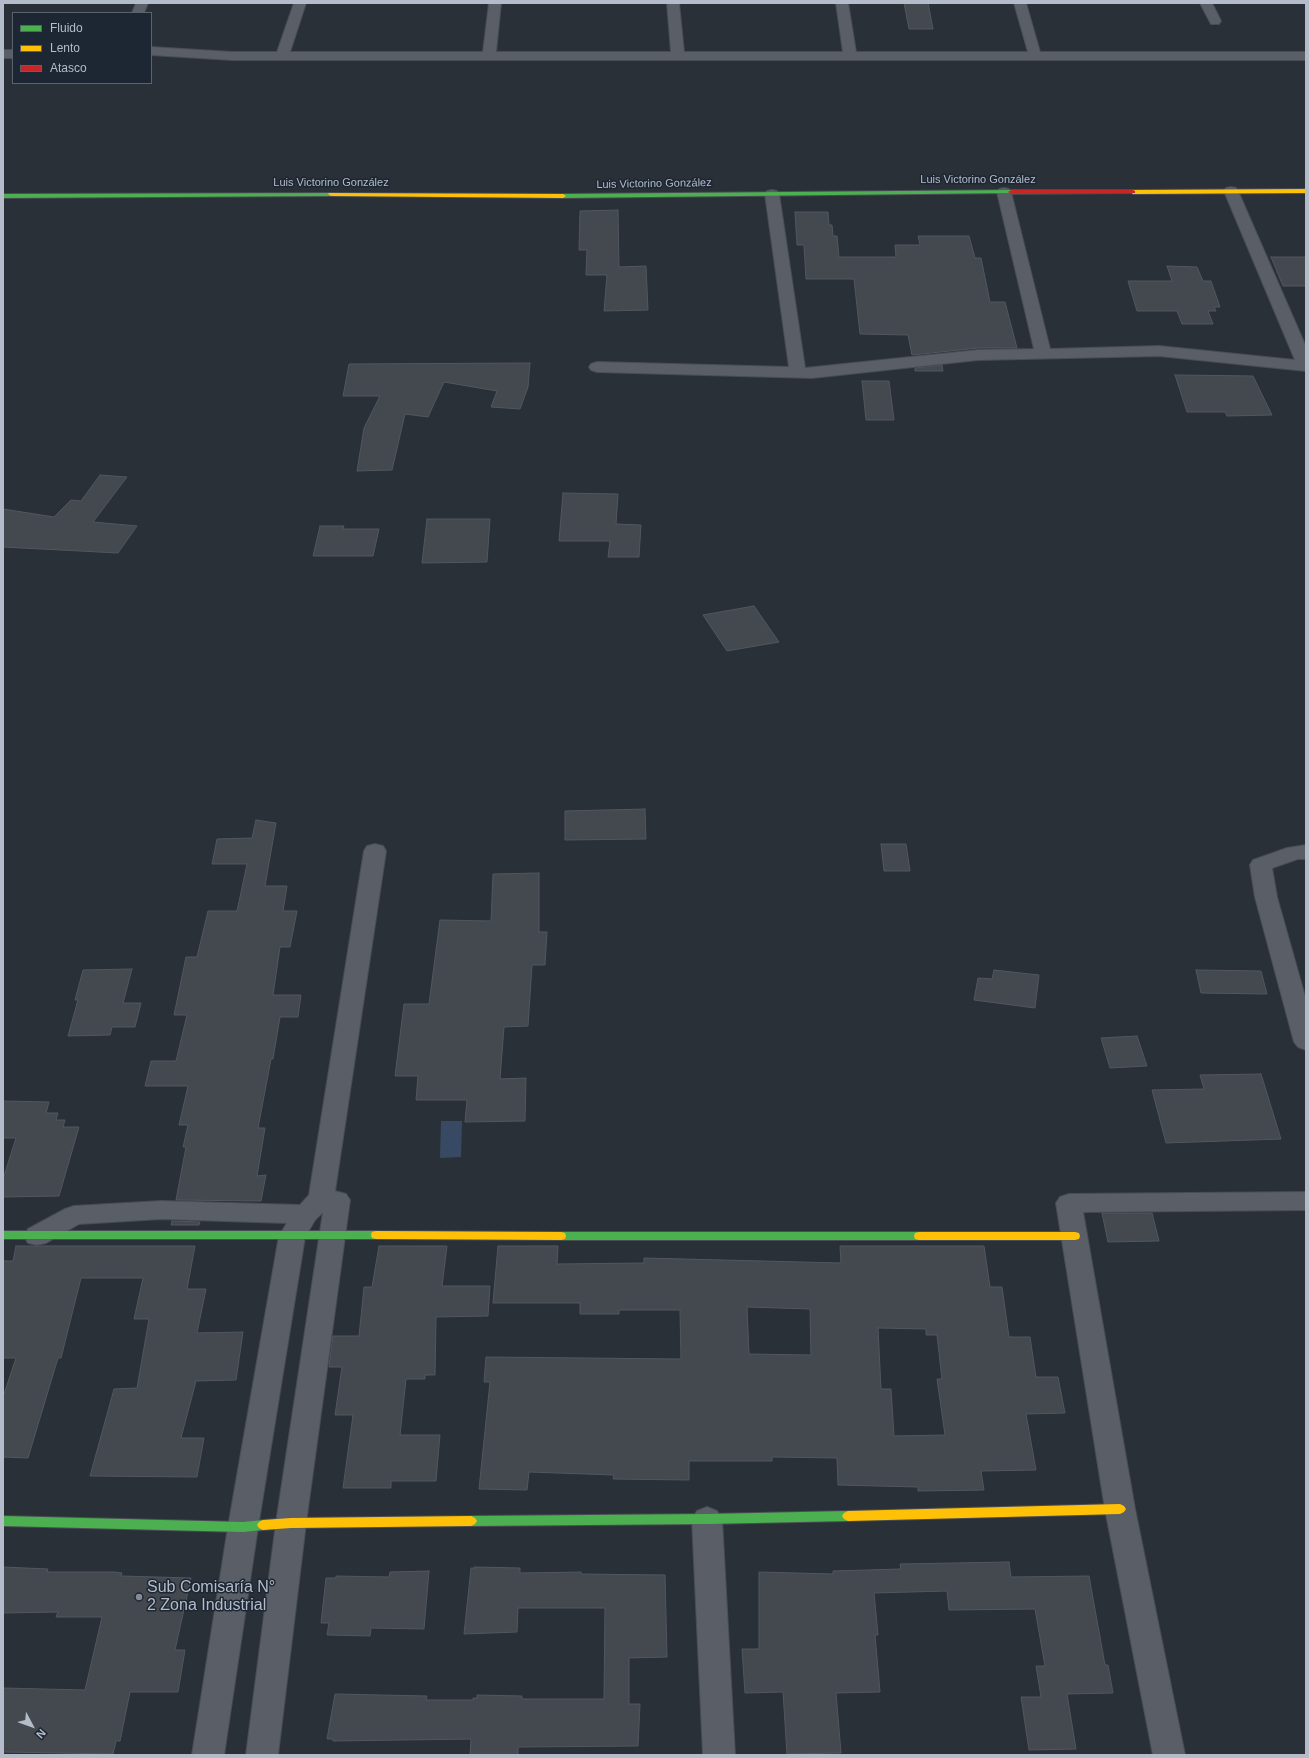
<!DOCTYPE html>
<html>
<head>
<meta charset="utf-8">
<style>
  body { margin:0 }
  #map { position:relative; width:1309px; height:1758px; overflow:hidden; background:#2a3038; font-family:Arial,sans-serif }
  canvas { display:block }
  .frame { position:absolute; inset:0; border:4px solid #b4bcc9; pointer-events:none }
  .legend { position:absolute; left:12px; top:12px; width:140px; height:72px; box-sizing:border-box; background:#1d2633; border:1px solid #59626f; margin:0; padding:5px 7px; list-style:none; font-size:12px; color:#b4bcc9 }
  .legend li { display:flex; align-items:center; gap:8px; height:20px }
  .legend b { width:20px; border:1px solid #59626f }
  .north { position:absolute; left:12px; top:1706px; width:40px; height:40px; -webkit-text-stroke:3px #1d2633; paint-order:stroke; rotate:131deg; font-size:11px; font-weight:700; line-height:16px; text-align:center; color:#b4bcc9 }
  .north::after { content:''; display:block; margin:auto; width:14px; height:18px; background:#b4bcc9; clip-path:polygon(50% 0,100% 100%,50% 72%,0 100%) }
</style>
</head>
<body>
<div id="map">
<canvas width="1309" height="1758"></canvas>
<div class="frame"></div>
<ul class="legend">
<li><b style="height:5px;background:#4caf50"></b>Fluido</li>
<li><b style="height:5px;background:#ffc107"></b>Lento</li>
<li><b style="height:5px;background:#c62828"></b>Atasco</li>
</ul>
<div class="north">N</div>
</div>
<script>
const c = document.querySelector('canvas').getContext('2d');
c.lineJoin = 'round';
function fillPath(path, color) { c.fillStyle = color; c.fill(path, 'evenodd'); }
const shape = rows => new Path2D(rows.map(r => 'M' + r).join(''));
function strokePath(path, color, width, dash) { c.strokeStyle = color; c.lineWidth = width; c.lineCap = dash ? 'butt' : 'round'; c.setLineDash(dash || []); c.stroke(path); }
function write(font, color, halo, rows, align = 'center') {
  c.font = font + ' Arial,sans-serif'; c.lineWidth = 3; c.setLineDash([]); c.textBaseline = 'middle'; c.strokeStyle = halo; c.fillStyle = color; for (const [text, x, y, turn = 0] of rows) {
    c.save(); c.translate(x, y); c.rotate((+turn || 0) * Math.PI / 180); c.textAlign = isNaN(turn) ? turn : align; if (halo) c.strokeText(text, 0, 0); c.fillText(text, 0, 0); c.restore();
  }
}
const water = shape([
  [441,1121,462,1121,461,1157,440,1158]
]);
const building = shape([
  [904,3,928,3,933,29,909,29,904,3],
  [618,210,619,267,646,266,648,310,604,311,607,275,586,275,587,250,579,250,580,211,618,210],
  [795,212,828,212,829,225,832,225,833,236,837,236,839,257,896,257,895,245,920,245,918,236,969,236,975,258,981,258,990,302,1005,302,1017,348,978,348,912,355,908,335,860,334,854,279,806,279,804,245,797,245,795,212],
  [1271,257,1306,257,1306,286,1283,286,1271,257],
  [1167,266,1197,267,1203,281,1211,281,1220,307,1214,307,1216,311,1208,311,1213,324,1182,324,1177,311,1137,311,1128,281,1172,281,1167,266],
  [530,363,528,387,520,409,491,407,497,391,444,382,428,417,405,414,392,470,357,471,364,428,380,396,343,396,349,364,530,363],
  [942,365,943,371,915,371,915,368,942,365],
  [1175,375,1253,376,1272,415,1227,416,1225,412,1187,412,1175,375],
  [862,381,889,381,894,420,866,420,862,381],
  [100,475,127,477,93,522,137,526,118,553,3,547,3,509,54,517,71,500,81,501,100,475],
  [563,493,618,494,616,524,641,525,639,557,608,557,610,541,559,541,563,493],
  [427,519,490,519,487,562,422,563,427,519],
  [320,526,344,526,343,529,379,529,373,556,313,556,320,526],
  [754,606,779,642,727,651,703,615,754,606],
  [645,809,646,839,565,840,565,811,645,809],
  [256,820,276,823,265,886,287,886,283,911,297,911,290,947,280,947,273,995,301,995,298,1017,280,1017,273,1059,271,1059,258,1128,265,1128,257,1176,266,1175,261,1201,176,1200,186,1147,183,1147,188,1125,179,1125,188,1086,145,1086,151,1061,176,1061,187,1015,174,1015,186,957,197,957,208,911,237,911,247,864,212,864,217,839,252,838,256,820],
  [881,844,906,844,910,871,884,871,881,844],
  [539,873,539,932,547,932,545,965,532,965,528,1026,504,1027,500,1079,526,1078,525,1121,465,1122,467,1100,416,1100,418,1076,395,1076,404,1004,429,1004,440,920,491,921,493,874,539,873],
  [132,969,123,1003,141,1003,135,1027,112,1027,110,1035,68,1036,78,1000,75,1000,83,970,132,969],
  [994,970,1039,975,1035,1008,974,1000,978,978,992,979,994,970],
  [1196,970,1261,971,1267,994,1201,993,1196,970],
  [1137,1036,1147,1066,1110,1068,1101,1038,1137,1036],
  [1261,1074,1281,1139,1166,1143,1152,1090,1204,1089,1200,1075,1261,1074],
  [3,1101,49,1102,46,1113,58,1113,56,1120,65,1120,63,1127,79,1127,59,1196,3,1197,3,1179,16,1138,3,1138,3,1101],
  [1102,1213,1152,1213,1159,1241,1108,1242,1102,1213],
  [172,1221,200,1222,199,1225,171,1225,172,1221],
  [16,1246,195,1246,187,1289,206,1289,197,1333,243,1332,236,1380,196,1381,181,1438,204,1438,197,1477,90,1476,114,1389,137,1388,149,1319,134,1319,143,1278,81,1278,61,1358,58,1358,28,1458,3,1457,3,1397,16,1358,3,1358,3,1261,13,1261,16,1246],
  [379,1246,447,1246,442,1286,490,1286,488,1316,436,1317,435,1375,425,1375,425,1379,406,1379,400,1435,440,1435,436,1481,391,1481,391,1488,343,1488,353,1415,335,1415,342,1367,329,1367,333,1336,359,1336,364,1287,372,1287,379,1246],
  [498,1246,558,1246,557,1264,644,1263,644,1258,841,1263,840,1246,984,1246,990,1287,1002,1287,1009,1337,1030,1337,1036,1377,1058,1377,1065,1413,1026,1414,1036,1470,981,1471,984,1490,918,1491,918,1487,838,1485,837,1458,772,1457,772,1461,689,1461,689,1480,613,1479,614,1475,529,1472,527,1490,479,1489,490,1382,484,1382,486,1357,681,1359,680,1310,619,1310,619,1314,580,1314,580,1303,493,1303,498,1246],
  [747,1307,810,1309,811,1355,749,1354,747,1307],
  [878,1328,926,1329,926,1335,937,1335,942,1379,937,1379,945,1435,894,1436,891,1389,881,1389,878,1328],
  [1009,1562,1011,1577,1089,1576,1105,1665,1108,1665,1113,1693,1067,1694,1076,1749,1029,1750,1021,1697,1041,1697,1036,1666,1045,1666,1035,1609,949,1610,947,1591,874,1593,878,1635,875,1635,880,1692,836,1693,841,1753,787,1754,783,1692,745,1693,742,1649,759,1649,759,1572,833,1574,833,1571,901,1569,900,1564,1009,1562],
  [3,1567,48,1569,47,1572,115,1572,122,1573,121,1576,191,1578,175,1650,185,1650,178,1692,130,1692,120,1741,116,1741,113,1754,3,1752,3,1688,85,1690,102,1617,56,1617,58,1612,3,1613,3,1567],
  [475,1567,520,1568,520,1573,581,1572,581,1574,665,1575,667,1657,629,1658,629,1704,640,1704,638,1746,518,1747,518,1755,470,1755,471,1739,333,1741,333,1739,327,1739,335,1694,427,1696,426,1700,473,1700,473,1698,477,1698,477,1695,522,1696,522,1699,604,1699,605,1608,518,1608,517,1632,464,1634,471,1568,475,1568,475,1567],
  [429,1571,424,1629,371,1628,370,1636,327,1635,329,1623,321,1623,326,1578,336,1578,336,1576,389,1577,390,1572,429,1571]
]);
const street = shape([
  [136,3,148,3,144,13,132,13,136,3],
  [294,3,306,3,290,52,483,52,489,3,501,3,496,52,671,52,667,3,679,3,684,52,843,52,836,3,848,3,856,52,1028,52,1014,3,1026,3,1040,52,1306,52,1306,60,232,60,151,55,151,47,232,52,277,52,294,3],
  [1200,3,1212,3,1221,21,1219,24,1211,24,1200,3],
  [3,50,13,50,13,58,3,58,3,50],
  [1231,187,1236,188,1238,191,1306,347,1306,371,1159,356,978,360,812,378,597,372,591,370,589,367,591,364,597,362,789,367,765,194,767,191,772,190,777,191,779,194,805,368,978,350,1034,349,997,192,999,189,1004,188,1009,189,1011,192,1050,349,1159,346,1295,360,1224,191,1226,188,1231,187],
  [375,844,383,846,386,851,335,1191,346,1194,350,1200,306,1523,278,1755,246,1755,276,1523,323,1212,315,1220,305,1237,258,1527,224,1755,192,1755,228,1527,279,1236,287,1223,161,1219,79,1224,46,1243,37,1245,28,1243,24,1236,28,1229,65,1209,74,1206,161,1201,300,1205,309,1195,364,851,367,846,375,844],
  [1306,845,1306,859,1298,859,1272,868,1277,897,1306,1000,1306,1050,1298,1047,1294,1042,1255,897,1250,865,1253,860,1287,848,1306,845],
  [1306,1192,1306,1210,1083,1212,1135,1509,1185,1755,1153,1755,1105,1509,1056,1203,1060,1197,1069,1194,1306,1192],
  [707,1507,717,1511,722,1519,735,1755,703,1755,692,1519,697,1511,707,1507]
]);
const fast = shape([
  [1011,190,1014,192,1013,193,563,198,560,196,563,194,1011,190],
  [333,193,334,194,331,196,3,198,3,194,333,193],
  [3,1231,376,1231,380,1232,381,1235,380,1238,376,1239,3,1239,3,1231],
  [561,1232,919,1232,923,1233,924,1236,923,1239,919,1240,561,1240,557,1239,556,1236,557,1233,561,1232],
  [848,1511,852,1513,854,1516,852,1519,848,1521,707,1524,471,1526,467,1524,465,1521,467,1518,471,1516,707,1514,848,1511],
  [3,1516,243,1522,263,1520,267,1522,269,1525,267,1528,263,1530,243,1532,3,1526,3,1516]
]);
const slow = shape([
  [1306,189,1306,193,1133,194,1130,192,1133,190,1306,189],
  [329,193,563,194,566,196,563,198,331,196,328,194,329,193],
  [376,1231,561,1232,565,1233,566,1236,565,1239,561,1240,376,1239,372,1238,371,1235,372,1232,376,1231],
  [919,1232,1075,1232,1079,1233,1080,1236,1079,1239,1075,1240,919,1240,915,1239,914,1236,915,1233,919,1232],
  [1120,1504,1124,1506,1126,1509,1124,1512,1120,1514,848,1521,844,1519,842,1516,844,1513,848,1511,1120,1504],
  [471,1516,475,1518,477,1521,475,1524,471,1526,291,1528,263,1530,259,1528,257,1525,259,1522,263,1520,291,1518,471,1516]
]);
const jam = shape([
  [1133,190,1135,191,1135,193,1011,194,1008,192,1011,190,1133,190]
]);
const markers = [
  [139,1597,4,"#848b96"]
];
const farStreetnames = [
  ["Luis Victorino González",978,180],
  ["Luis Victorino González",331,183],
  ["Luis Victorino González",654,184,-1]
];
const nearPoinames = [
  ["Sub Comisaría N°",147,1588],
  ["2 Zona Industrial",147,1606]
];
fillPath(water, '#384963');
fillPath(building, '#444950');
strokePath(building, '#52575f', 1);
strokePath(street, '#484c53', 2);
strokePath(fast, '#484c53', 2);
strokePath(slow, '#484c53', 2);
strokePath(jam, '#484c53', 2);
fillPath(street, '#5a5e66');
fillPath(fast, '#4caf50');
fillPath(slow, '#ffc107');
fillPath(jam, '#c62828');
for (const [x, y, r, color] of markers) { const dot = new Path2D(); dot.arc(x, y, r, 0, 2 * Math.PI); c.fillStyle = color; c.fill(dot); strokePath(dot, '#1d2633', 1.5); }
write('11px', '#b4bcc9', '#1d2633', farStreetnames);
write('16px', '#b4bcc9', '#1d2633', nearPoinames, 'left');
</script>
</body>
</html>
